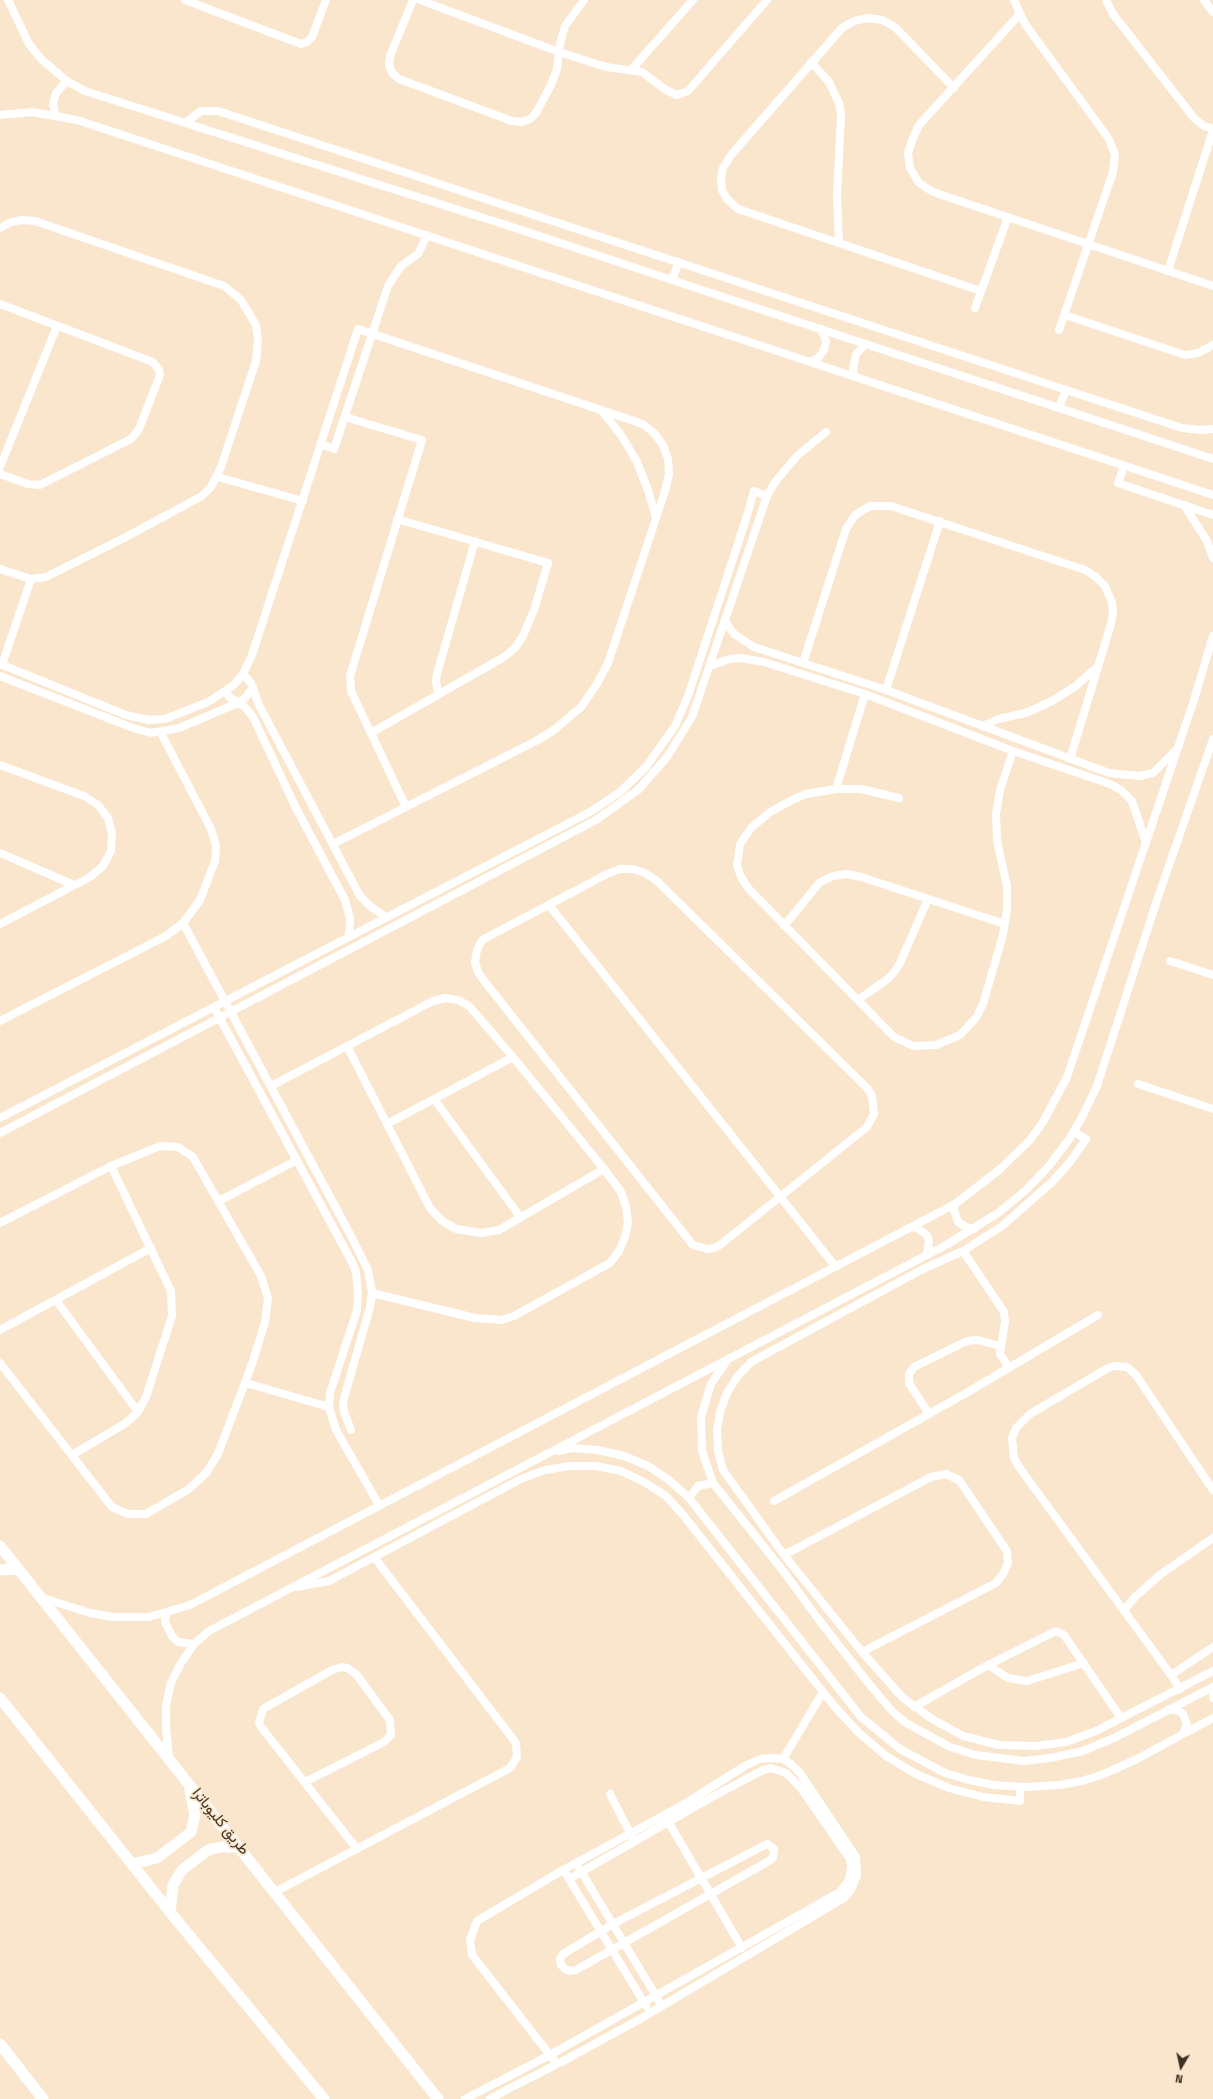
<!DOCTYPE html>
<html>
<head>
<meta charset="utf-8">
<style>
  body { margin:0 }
  #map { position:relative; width:1213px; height:2099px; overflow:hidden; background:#fae5cd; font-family:"Titillium Web",sans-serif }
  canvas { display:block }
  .north { position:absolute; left:1161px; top:2047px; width:40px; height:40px; -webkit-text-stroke:3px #fae5cd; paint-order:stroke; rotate:189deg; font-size:11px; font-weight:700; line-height:16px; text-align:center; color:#3e3121 }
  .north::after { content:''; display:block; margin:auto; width:14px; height:18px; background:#3e3121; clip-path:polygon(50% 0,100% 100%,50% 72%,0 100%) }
</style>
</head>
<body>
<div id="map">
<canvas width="1213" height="2099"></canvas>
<div class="north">N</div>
</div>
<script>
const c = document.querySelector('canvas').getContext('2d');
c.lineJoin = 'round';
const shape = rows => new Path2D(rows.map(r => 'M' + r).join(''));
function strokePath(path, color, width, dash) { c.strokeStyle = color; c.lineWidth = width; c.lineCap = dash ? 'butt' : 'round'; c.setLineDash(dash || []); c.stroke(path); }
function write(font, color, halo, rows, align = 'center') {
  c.font = font + ' "Titillium Web",Vazirmatn,sans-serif'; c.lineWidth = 3.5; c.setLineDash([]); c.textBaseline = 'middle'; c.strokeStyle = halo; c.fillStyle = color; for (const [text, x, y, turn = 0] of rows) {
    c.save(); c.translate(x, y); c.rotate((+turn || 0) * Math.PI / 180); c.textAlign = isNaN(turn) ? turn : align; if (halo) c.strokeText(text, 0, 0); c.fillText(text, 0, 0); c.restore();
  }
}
const street = shape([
  [8,0,29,44,42,60,67,81,85,91,509,226,1213,459],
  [185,0,301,44,307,42,312,37,326,0],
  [413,0,390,56,389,65,392,73,399,79,512,121,521,122,530,119,536,113,551,85,557,69,560,44,565,26,584,0],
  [420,0,559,52,606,67,642,72,666,90,677,95,688,91,767,0],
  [1014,0,1025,24,1109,139,1115,155,1113,172,1059,330],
  [1106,0,1113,14,1194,118,1204,126,1213,129],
  [1204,0,1213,12],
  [1019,15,919,125,913,138,908,153,910,168,919,183,933,192,1213,286],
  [811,62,829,82,839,103,841,115,837,195,839,243],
  [631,70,693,0],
  [954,88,895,27,882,20,868,18,854,21,842,28,731,155,723,168,721,179,722,190,727,199,738,209,981,291],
  [55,114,53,103,56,93,67,81],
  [0,115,32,112,77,120,1213,495],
  [185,123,201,111,218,111,1182,428,1201,430,1213,429],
  [0,228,11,222,22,220,35,221,224,286,241,300,256,325,258,340,256,361,221,467,211,487,202,496,124,538,46,577,31,579,0,569],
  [1168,271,1213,130],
  [672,280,679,262],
  [0,304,153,362,159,370,160,375,139,429,131,439,40,485,28,484,0,474],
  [975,308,1008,217],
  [1065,315,1185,355,1198,353,1213,345],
  [811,362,819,357,824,350,826,341,821,329],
  [854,376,853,369,856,354,866,344],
  [1059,408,1066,390],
  [601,410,621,435,637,462,648,490,656,518],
  [345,417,422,440,350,676,351,691,406,807],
  [321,444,334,449,388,286,401,266,418,254,427,235],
  [1124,466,1118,483,1213,515],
  [0,467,57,326],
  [218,477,303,501],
  [1184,505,1207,541,1213,558],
  [725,621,734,634,754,647,886,690,1109,773,1140,776,1153,773,1175,751],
  [803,663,846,529,855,515,870,506,891,506,1085,570,1096,577,1105,586,1112,602,1113,612,1111,624,1070,759],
  [0,664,126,715,149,720,165,719,208,702,234,685,243,674,252,655,358,329,643,424,654,433,663,445,668,459,669,474,665,491,608,663,597,684,581,707,554,730,536,741,333,844],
  [2,665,31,579],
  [710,666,729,659,740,658,764,662,865,694,1013,751,1110,784,1121,790,1132,801,1146,843],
  [243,674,251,683,259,705,360,896,371,907,386,917],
  [0,676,133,728,151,733,179,728,238,703,247,696,253,687],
  [886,690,940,521],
  [226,692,230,698,245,707,253,717,296,808,345,900,350,919,349,937],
  [438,694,436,681,437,674,475,541],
  [983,726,998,719,1026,713,1052,701,1076,686,1097,667],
  [371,733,504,657,515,648,523,636,534,610,548,563,397,519],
  [0,765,84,796,98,805,108,818,112,834,111,851,103,866,90,877,0,924],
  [836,789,865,694],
  [899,798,861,789,836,789,806,794,794,799,770,812,751,828,740,844,737,865,741,877,748,888,894,1037,913,1046,936,1045,960,1035,976,1018,983,1004,1003,935,1007,909,1007,886,997,841,996,814,1000,790,1013,751],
  [0,853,74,885],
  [620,869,633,869,645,873,656,880,868,1089,872,1096,874,1114,867,1127,720,1245,714,1248,707,1249,693,1245,485,982,478,972,475,962,477,950,482,940,607,874,620,869],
  [549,905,835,1266],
  [183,923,351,1236,368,1270,372,1293,370,1307,343,1402,344,1412,351,1430],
  [784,926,819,883,833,876,847,874,861,877,1005,924],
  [1170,961,1213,975],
  [858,1000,889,978,895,971,900,963,928,899],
  [217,1013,353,1264,356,1273,358,1292,357,1310,330,1393,329,1407,336,1430,379,1505],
  [0,1021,166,936,183,923,200,900,215,861,216,846,211,829,161,733],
  [347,1046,430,1208,441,1220,456,1229,481,1233,499,1230,604,1169],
  [1138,1084,1213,1109],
  [271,1086,433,1001,445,998,458,1000,469,1006,513,1057,604,1169,621,1192,626,1207,628,1222,625,1237,619,1251,610,1263,514,1316,501,1320,475,1318,372,1293],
  [434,1099,521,1218],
  [0,1118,590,812,620,792,646,767,675,726,688,696,746,519,754,491,767,496],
  [387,1124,513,1057],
  [1074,1132,1086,1139,1070,1162,1052,1182,1002,1226,963,1251,923,1269,751,1362,737,1377,727,1393,720,1412,717,1431,718,1451,723,1470,784,1555,862,1652,903,1698,932,1719,963,1736,999,1745,1036,1746,1066,1742,1096,1731,1213,1671],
  [0,1133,596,820,638,790,667,757,692,717,767,496,775,482,798,455,826,432],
  [219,1201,297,1160],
  [955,1204,954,1210,958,1222,968,1228,974,1229],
  [0,1223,111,1166,160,1146,178,1147,193,1157,261,1276,268,1298,265,1322,252,1364,218,1454,206,1473,189,1489,146,1514,128,1514,112,1507,0,1363],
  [911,1227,917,1228,927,1235,929,1241,927,1253],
  [963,1251,1004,1312,1005,1321,1000,1354,1009,1368],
  [56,1300,138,1412],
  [0,1330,151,1248],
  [728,1359,711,1384,701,1417,702,1451,713,1483,784,1572,819,1620,869,1684,894,1713,906,1723,950,1747,976,1755,1024,1761,1050,1758,1083,1751,1114,1738,1213,1687],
  [246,1383,329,1407],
  [929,1414,909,1383,909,1374,914,1367,967,1341,978,1340,1000,1346],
  [558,1451,572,1448,598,1450,624,1456,648,1466,669,1480,689,1498,861,1717,900,1749,945,1773,969,1780,994,1785,1024,1787,1060,1785,1082,1781,1104,1774,1137,1759,1213,1718],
  [72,1455,126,1423,138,1412,146,1397,172,1316,171,1291,111,1166],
  [689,1498,698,1486,713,1483],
  [774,1501,968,1392,1098,1315],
  [784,1555,931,1477,946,1474,959,1480,1007,1551,1008,1563,1003,1574,996,1583,862,1652],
  [297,1587,329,1581,521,1479,545,1470,570,1466,596,1466,621,1471,644,1482,666,1496,683,1515,835,1707,859,1733,886,1756,916,1774,949,1788,983,1797,1020,1801,1020,1787],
  [40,1597,90,1613,113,1617,149,1617,190,1605,955,1204,999,1170,1030,1140,1043,1122,1067,1077,1194,700,1213,636],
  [1124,1610,1135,1597,1161,1574,1213,1538],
  [166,1613,165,1622,172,1636,178,1642,194,1644],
  [988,1665,1008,1678,1027,1681,1084,1663],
  [1171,1675,1213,1647],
  [1213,1688,1213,1698],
  [1180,1689,1171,1675,1019,1467,1014,1458,1012,1438,1016,1428,1030,1414,1108,1368,1114,1366,1127,1367,1136,1375,1213,1490],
  [914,1707,988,1665,1056,1631,1064,1635,1121,1718],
  [1169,1709,1179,1711,1183,1714,1187,1724,1183,1734],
  [169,1757,166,1728,166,1705,171,1683,181,1663,194,1644,209,1631,946,1245,998,1213,1025,1191,1049,1166,1070,1138,1082,1117,1097,1086,1157,900,1213,739],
  [783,1759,823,1692],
  [305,1782,384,1742,391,1735,390,1720,356,1674,347,1668,342,1667,332,1670,263,1709,259,1723,261,1727,357,1849],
  [610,1794,633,1839],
  [669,1823,742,1948],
  [767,1844,774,1849,773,1858,769,1861,576,1970,570,1971,565,1969,561,1965,560,1959,563,1954,613,1924,767,1844],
  [579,1868,662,2006],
  [566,1874,646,2006],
  [275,1892,510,1768,517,1757,516,1743,374,1557],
  [465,2099,550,2055,840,1892,849,1880,851,1866,850,1859,800,1787,786,1773,771,1768,763,1770,712,1797,569,1879],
  [490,2099,512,2087,536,2075,557,2064,567,2059,640,2019,844,1898,851,1890,857,1875,856,1857,800,1773,791,1764,783,1759,771,1758,760,1759,745,1766,681,1806,563,1870,477,1921,470,1940,472,1955,557,2064]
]);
const secondary = shape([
  [0,1546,438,2099],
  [0,1570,18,1569],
  [0,1698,170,1912,324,2099],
  [132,1864,157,1858,191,1832,195,1815,189,1785],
  [170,1912,173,1885,182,1870,208,1850,221,1847,240,1847],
  [0,2044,43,2099]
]);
const streetNames = [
  ["طريق كليوباترا",220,1822,51]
];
strokePath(street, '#fff', 8);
strokePath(secondary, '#fff', 11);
write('15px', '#3e3121', '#fae5cd', streetNames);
</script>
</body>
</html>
